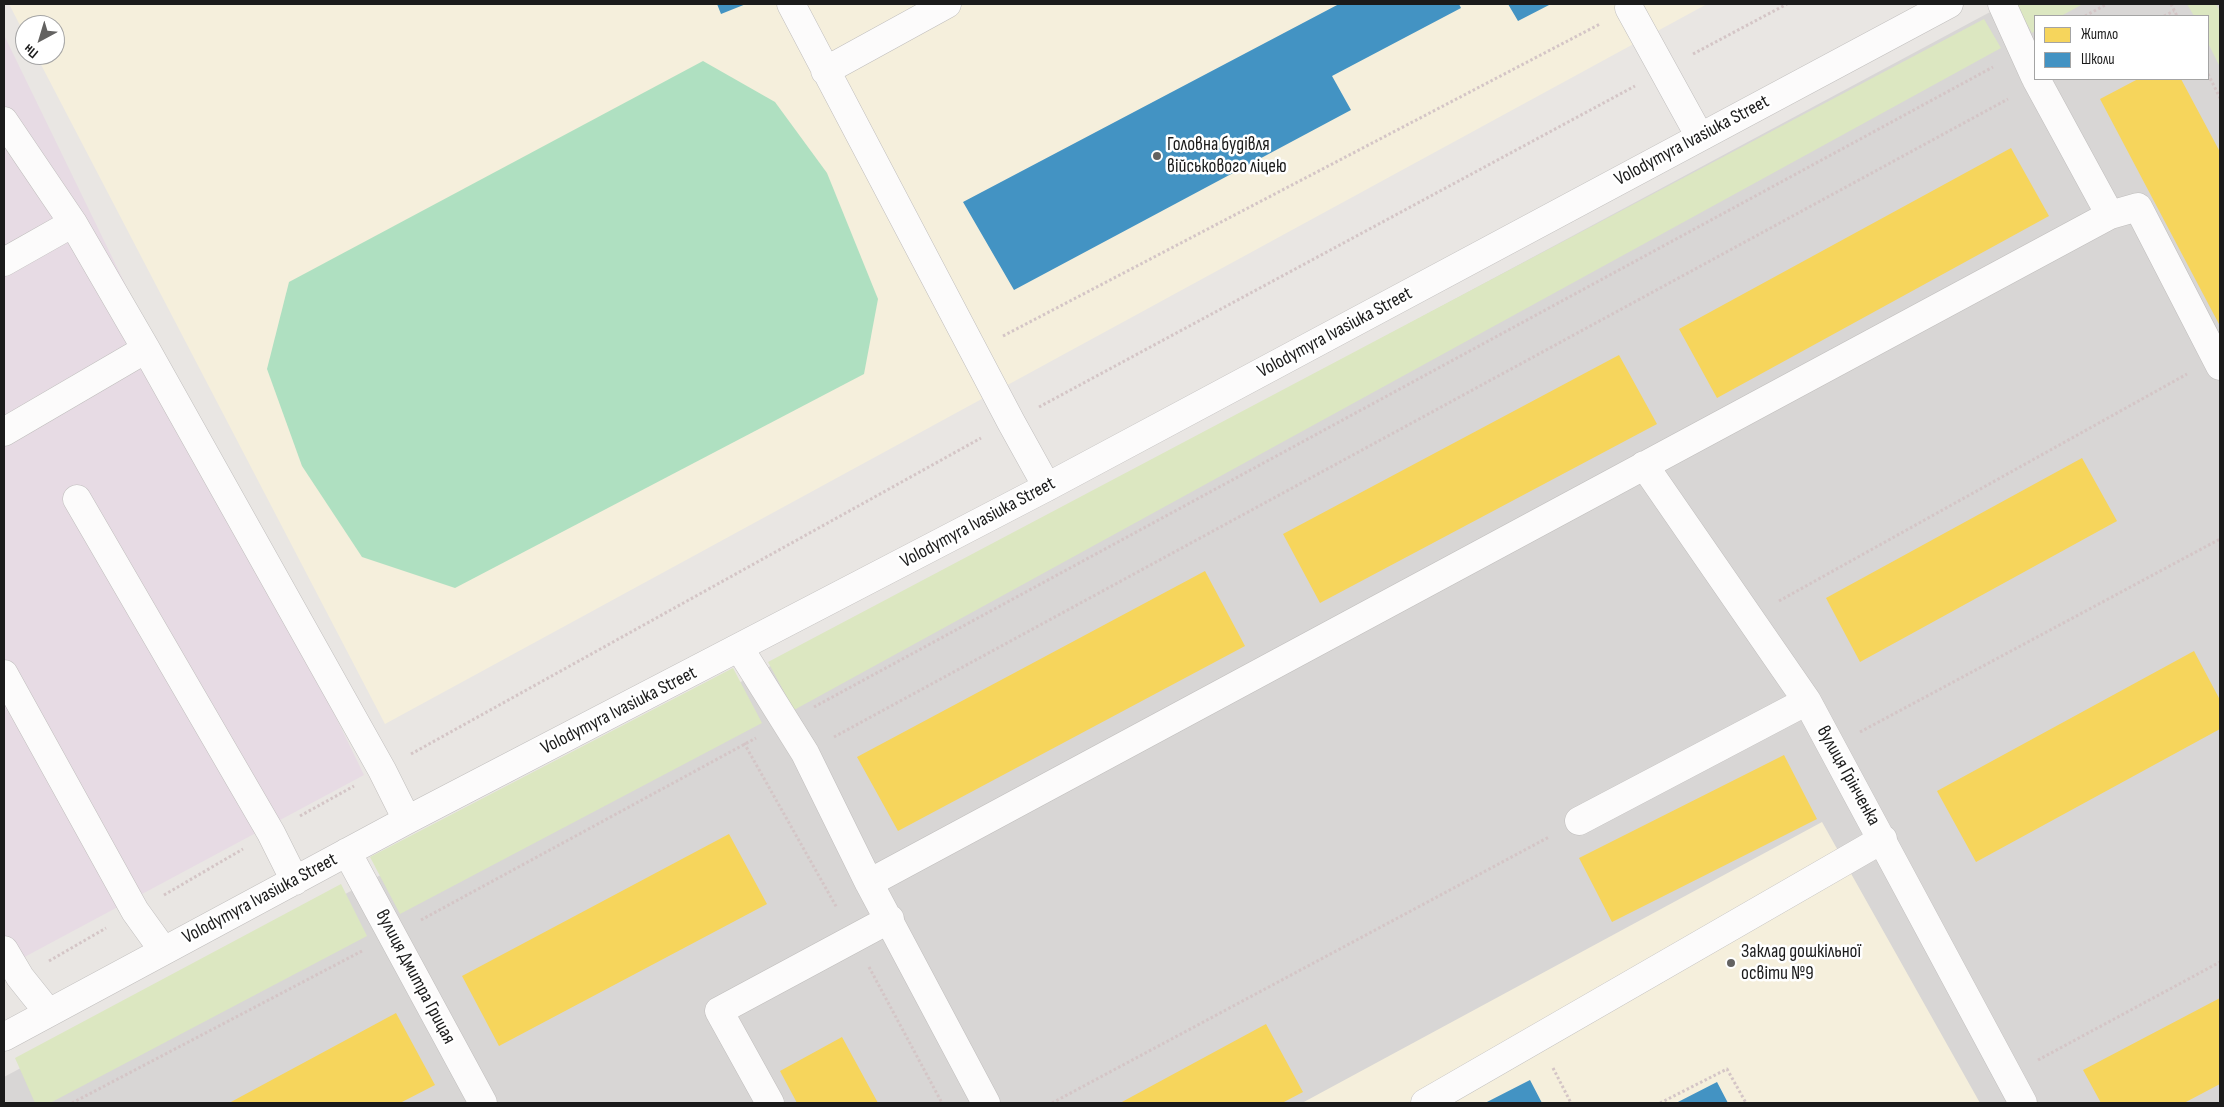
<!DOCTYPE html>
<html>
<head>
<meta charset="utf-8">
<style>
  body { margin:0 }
  #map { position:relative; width:2224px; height:1107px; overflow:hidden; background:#e9e6e3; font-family:"Sofia Sans Condensed",sans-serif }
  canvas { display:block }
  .frame { position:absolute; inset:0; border:5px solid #1b1b1b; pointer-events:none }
  .legend { position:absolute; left:2034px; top:15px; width:175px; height:65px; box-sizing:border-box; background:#fff; border:1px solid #a4a4a4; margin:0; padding:6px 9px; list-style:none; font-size:15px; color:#1b1b1b }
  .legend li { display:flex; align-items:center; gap:10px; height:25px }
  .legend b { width:25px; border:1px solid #a4a4a4 }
  .north { position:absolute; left:15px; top:15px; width:50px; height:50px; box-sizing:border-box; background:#fff; border:1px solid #a4a4a4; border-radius:50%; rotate:219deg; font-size:14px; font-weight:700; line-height:20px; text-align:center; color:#1b1b1b }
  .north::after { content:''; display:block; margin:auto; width:18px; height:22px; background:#636261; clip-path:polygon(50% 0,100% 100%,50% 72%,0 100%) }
</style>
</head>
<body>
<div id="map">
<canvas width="2224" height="1107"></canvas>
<div class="frame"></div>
<ul class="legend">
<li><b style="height:14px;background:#f6d55c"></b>Житло</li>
<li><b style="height:14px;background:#4393c3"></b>Школи</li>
</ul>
<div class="north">Пн</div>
</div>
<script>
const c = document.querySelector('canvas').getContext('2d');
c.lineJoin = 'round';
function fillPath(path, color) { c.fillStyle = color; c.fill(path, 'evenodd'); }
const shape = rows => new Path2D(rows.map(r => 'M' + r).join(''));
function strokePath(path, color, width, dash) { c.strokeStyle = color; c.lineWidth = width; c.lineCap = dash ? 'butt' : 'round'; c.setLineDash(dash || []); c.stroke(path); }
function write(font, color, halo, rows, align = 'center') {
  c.font = font + ' "Sofia Sans Condensed",sans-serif'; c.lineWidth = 5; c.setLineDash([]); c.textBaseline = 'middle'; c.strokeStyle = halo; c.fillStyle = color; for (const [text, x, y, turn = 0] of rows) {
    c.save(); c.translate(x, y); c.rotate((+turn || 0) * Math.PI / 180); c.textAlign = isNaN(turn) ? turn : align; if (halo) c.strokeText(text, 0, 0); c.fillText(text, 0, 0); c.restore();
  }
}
const residential = shape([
  [2005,4,2220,4,2220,1103,4,1103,4,1077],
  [2035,16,2208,16,2208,79,2035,79]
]);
const industrial = shape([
  [4,35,364,775,4,968]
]);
const education = shape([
  [9,4,1707,4,385,724,36,55,55,55,55,25,25,25,25,35],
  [1822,822,1980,1103,1302,1103]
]);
const grass = shape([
  [2016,4,2083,4,2061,16,2035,16,2035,31,2032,33],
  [2187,4,2216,4,2220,11,2220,67,2208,43,2208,16,2194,16],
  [1984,19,2001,48,794,710,768,662],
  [733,668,762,723,400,914,370,857],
  [341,884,367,936,50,1103,35,1103,15,1058]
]);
const pitch = shape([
  [703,61,775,102,827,173,878,299,864,374,455,588,362,557,302,466,267,369,289,282]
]);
const homes = shape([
  [2138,79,2181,79,2220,152,2220,326,2100,99],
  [2011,148,2049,216,1717,398,1679,329],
  [1619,355,1657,424,1320,603,1283,534],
  [2082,458,2117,521,1860,662,1826,598],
  [1205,571,1245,646,898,831,857,757],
  [2194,651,2220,700,2220,729,1976,862,1937,791],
  [1784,755,1817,819,1612,922,1579,858],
  [729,834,767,904,499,1046,462,976],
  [2220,998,2220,1084,2184,1103,2101,1103,2083,1070],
  [396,1013,435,1085,400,1103,229,1103],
  [1266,1024,1303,1092,1282,1103,1120,1103],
  [842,1037,878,1103,797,1103,780,1071]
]);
const schools = shape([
  [717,4,746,4,721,14],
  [1339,4,1459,4,1461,8,1332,76,1351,110,1014,290,963,202],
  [1508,4,1551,4,1518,21],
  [1530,1080,1542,1103,1485,1103],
  [1717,1082,1728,1103,1676,1103]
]);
const path = shape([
  [2171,4,2177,16],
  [2085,16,2107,4],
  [2164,16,2174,11],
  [1693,54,1787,4],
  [2208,74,2220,98],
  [1003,336,1600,24],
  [1039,407,1635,86],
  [1779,601,2187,374],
  [814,707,1993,67],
  [1860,732,2220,539],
  [834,737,2008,99],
  [744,743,837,908],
  [411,754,981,438],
  [300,816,354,786],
  [164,895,243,849],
  [421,920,756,738],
  [49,961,106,928],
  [869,967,942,1103],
  [2038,1060,2220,962],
  [1553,1068,1571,1103],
  [72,1103,362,951],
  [1052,1103,1549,837],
  [1660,1103,1727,1069,1746,1103]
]);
const minor = shape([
  [791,4,1011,422,1047,487],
  [2002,4,2035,77],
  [1629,8,1700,137],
  [825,71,947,4],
  [4,121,73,223,146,349,382,770,407,820],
  [2110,215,2138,207,2220,366],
  [4,262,73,223],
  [4,432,146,349],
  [1644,465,1807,701,2023,1103],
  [77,499,271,833,295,881],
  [740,649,805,753,869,883,986,1103],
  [4,674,135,911,163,950],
  [1579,821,1807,701],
  [347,852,483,1103],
  [869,883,2110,215,2036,79],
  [4,950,20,977,48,1012],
  [4,1037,407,820,1047,487,1949,4],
  [770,1103,719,1011,890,919],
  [1425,1103,1883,839]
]);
const markers = [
  [1157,156,5,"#636261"],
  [1731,963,5,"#636261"]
];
const streetNames = [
  ["Volodymyra Ivasiuka Street",1692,141,-28],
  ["Volodymyra Ivasiuka Street",1335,333,-28],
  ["Volodymyra Ivasiuka Street",978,523,-28],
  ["Volodymyra Ivasiuka Street",619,711,-27],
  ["вулиця Грінченка",1848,776,61],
  ["Volodymyra Ivasiuka Street",260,899,-28],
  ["вулиця Дмитра Грицая",415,977,62]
];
const poiNames = [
  ["Головна будівля",1167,145],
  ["військового ліцею",1167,167],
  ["Заклад дошкільної",1741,952],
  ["освіти №9",1741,974]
];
fillPath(residential, '#d8d6d5');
fillPath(industrial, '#e7dbe4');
fillPath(education, '#f5efdc');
fillPath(grass, '#dce7c1');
fillPath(pitch, '#afe0c1');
fillPath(homes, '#f6d55c');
fillPath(schools, '#4393c3');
strokePath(minor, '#bfbdbc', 29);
strokePath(path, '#d4c5c6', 3, [2.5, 2.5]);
strokePath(minor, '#fcfbfb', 28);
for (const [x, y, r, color] of markers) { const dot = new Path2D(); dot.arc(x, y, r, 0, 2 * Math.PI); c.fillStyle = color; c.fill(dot); strokePath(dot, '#fff', 2); }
write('19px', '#1b1b1b', '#fff', streetNames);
write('19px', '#1b1b1b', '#fff', poiNames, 'left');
</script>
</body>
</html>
